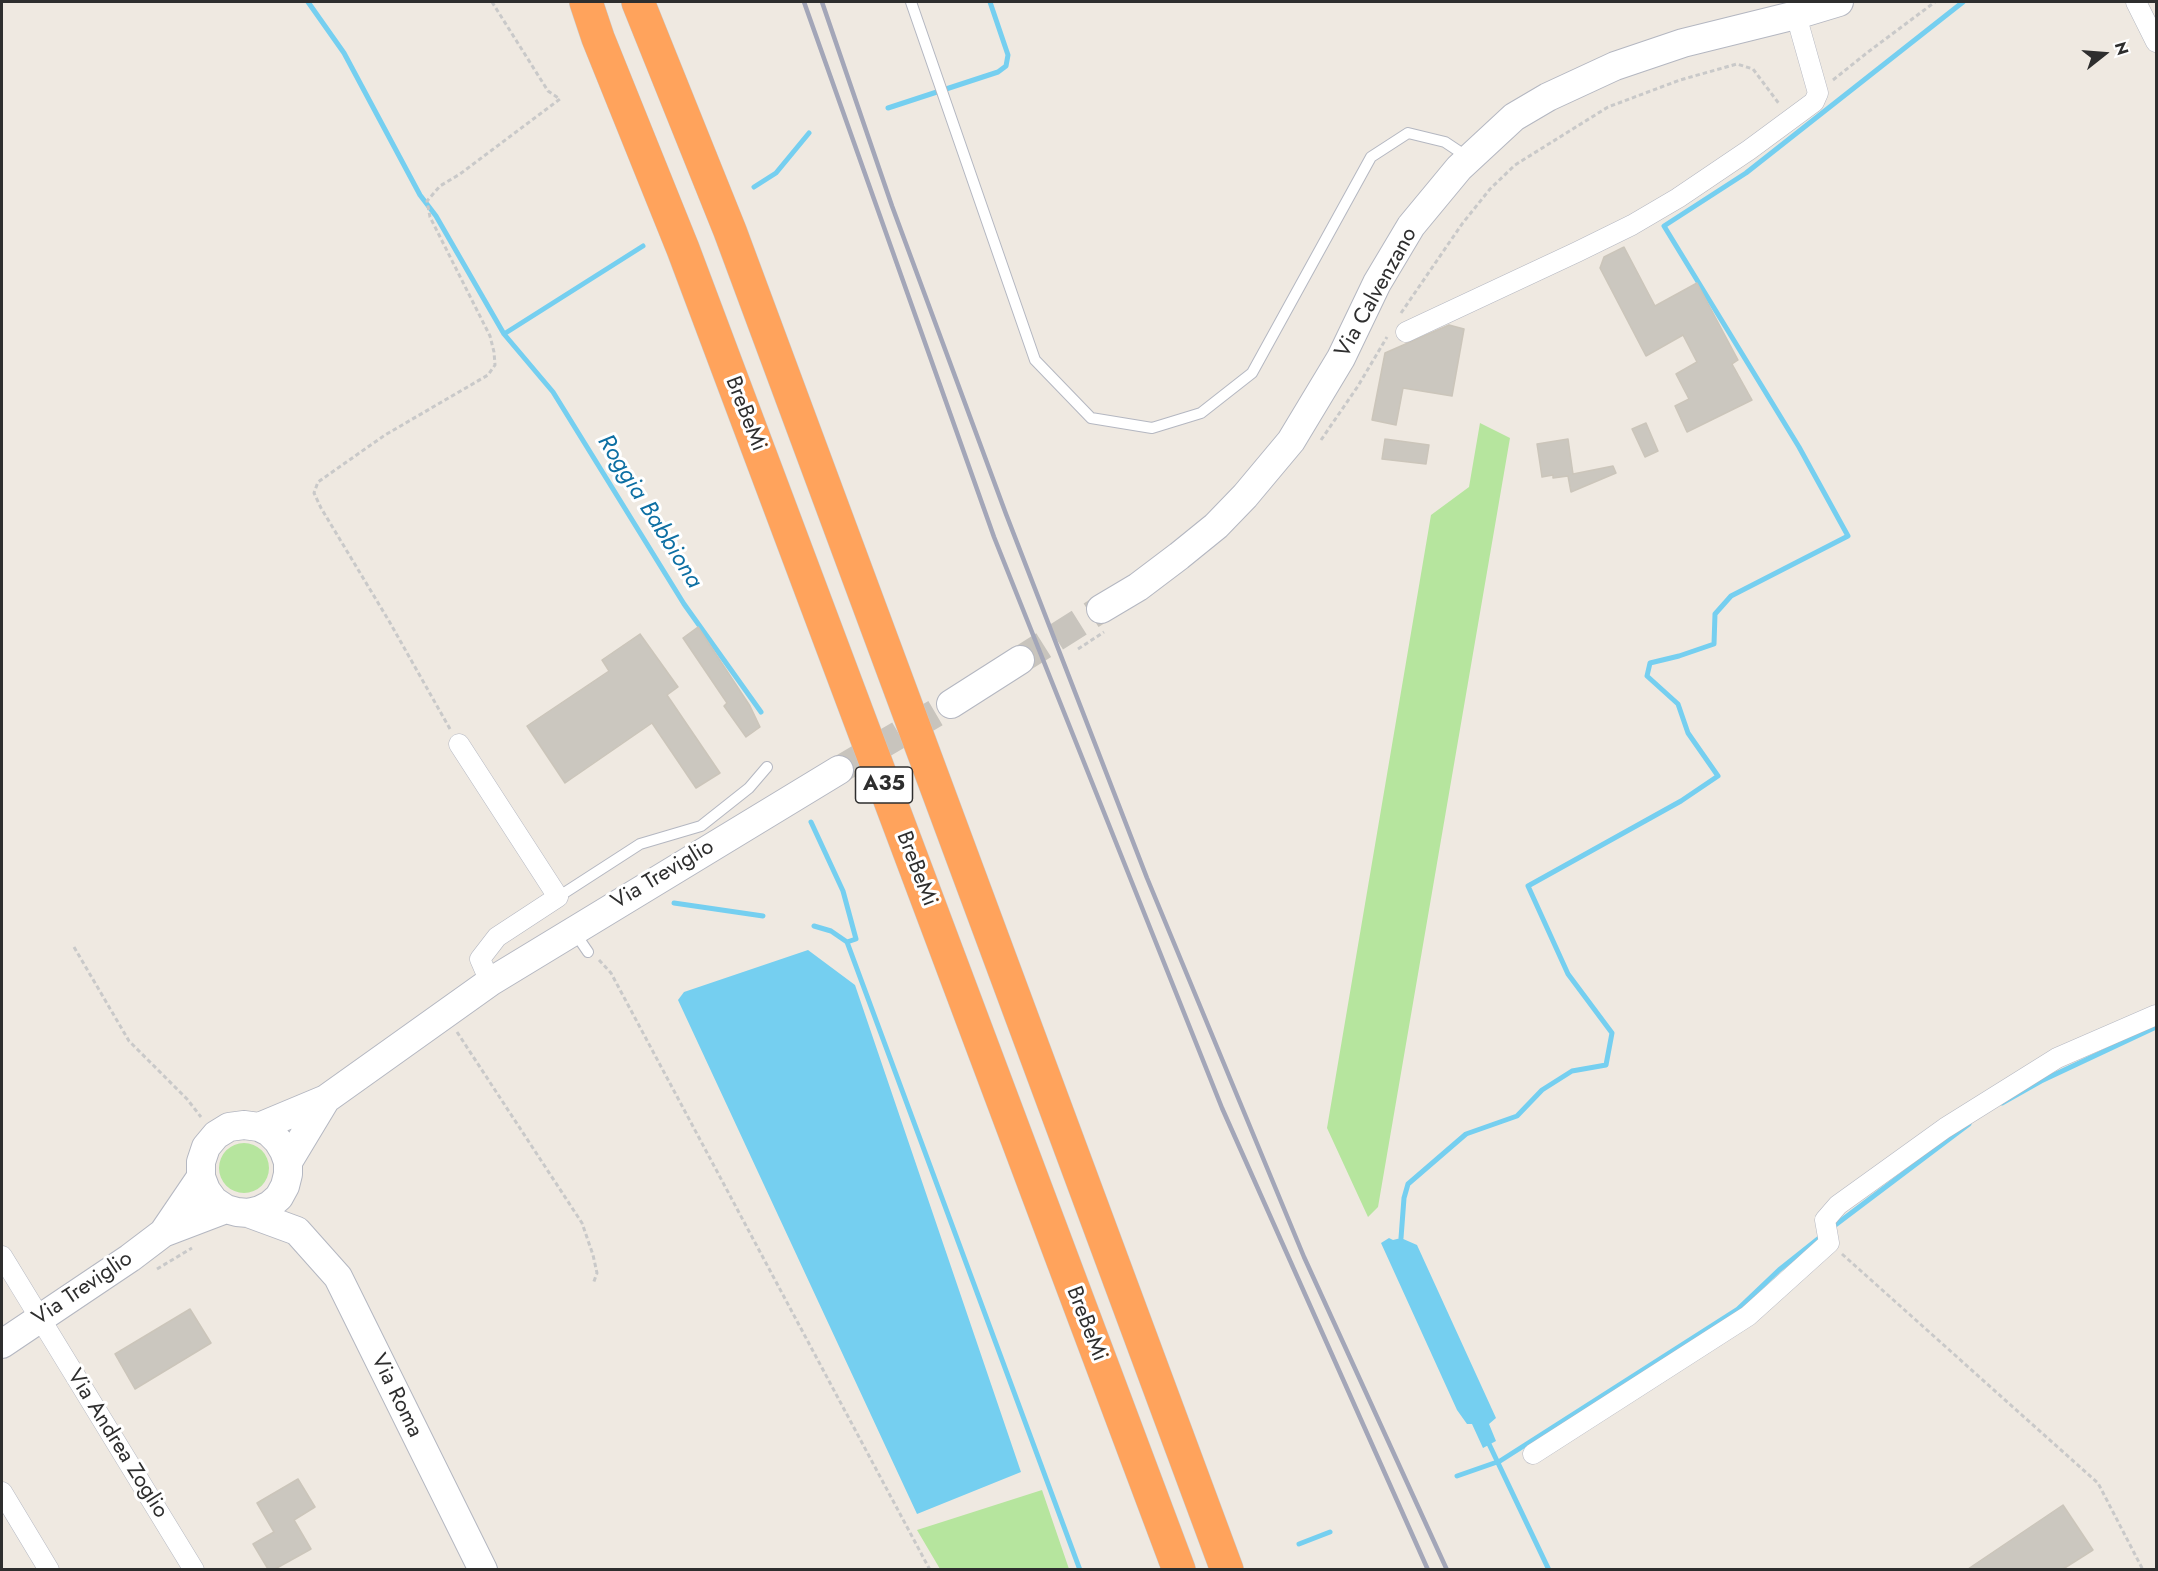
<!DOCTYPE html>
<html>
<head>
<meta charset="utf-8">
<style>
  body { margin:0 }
  #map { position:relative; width:2158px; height:1571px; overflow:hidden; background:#efe9e1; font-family:Jost,sans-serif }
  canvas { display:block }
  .frame { position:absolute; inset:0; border:3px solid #2e2e2e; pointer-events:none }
  .north { position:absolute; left:2074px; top:24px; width:60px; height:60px; -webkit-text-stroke:4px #fff; paint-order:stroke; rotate:73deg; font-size:16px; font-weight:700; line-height:24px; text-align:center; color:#2e2e2e }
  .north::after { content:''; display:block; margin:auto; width:21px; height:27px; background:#2e2e2e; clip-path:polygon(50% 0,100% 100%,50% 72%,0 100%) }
</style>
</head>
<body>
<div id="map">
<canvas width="2158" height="1571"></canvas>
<div class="frame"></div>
<div class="north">N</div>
</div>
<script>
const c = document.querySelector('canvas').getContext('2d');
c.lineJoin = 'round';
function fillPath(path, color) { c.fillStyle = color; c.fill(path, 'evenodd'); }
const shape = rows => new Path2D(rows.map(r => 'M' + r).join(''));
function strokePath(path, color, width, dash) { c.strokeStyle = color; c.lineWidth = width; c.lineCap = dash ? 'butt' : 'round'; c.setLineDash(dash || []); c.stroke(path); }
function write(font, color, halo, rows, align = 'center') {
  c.font = font + ' Jost,sans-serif'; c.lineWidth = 6; c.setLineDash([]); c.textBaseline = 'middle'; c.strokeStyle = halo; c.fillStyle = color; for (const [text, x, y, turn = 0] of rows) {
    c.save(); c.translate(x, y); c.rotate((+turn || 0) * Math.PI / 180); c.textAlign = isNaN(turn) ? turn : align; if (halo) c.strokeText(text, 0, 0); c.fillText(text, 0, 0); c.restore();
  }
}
const green = shape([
  [1480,423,1510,438,1378,1207,1368,1217,1327,1128,1431,515,1469,487],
  '219 1168a25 25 0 1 1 50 0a25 25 0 1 1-50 0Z',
  [1042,1490,1069,1569,940,1569,917,1530]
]);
const water = shape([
  [808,950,855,985,1021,1472,917,1514,678,1000,684,992],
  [1389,1238,1393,1240,1401,1238,1417,1245,1496,1418,1489,1424,1496,1441,1483,1448,1472,1424,1467,1424,1457,1410,1381,1243]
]);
const stream = shape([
  [308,2,344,53,420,195,436,216,504,334,553,392,684,604,761,712],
  [888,108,998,72,1006,66,1008,55,990,2],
  [754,187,776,173,809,133],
  [504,334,643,246],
  [811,822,843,891,856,939,847,942],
  [674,903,763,916],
  [814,926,831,931,847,942,1080,1570],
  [2002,1103,2041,1081,2156,1027],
  [1830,1229,1969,1124],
  [1401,1238,1404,1198,1408,1184,1466,1134,1517,1116,1542,1090,1572,1071,1606,1065,1612,1033,1568,974,1528,886,1681,801,1718,776,1688,733,1678,704,1647,676,1650,663,1679,656,1714,644,1715,614,1731,596,1848,536,1799,447,1664,226,1746,173,1963,2],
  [1489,1444,1549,1570],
  [1457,1476,1500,1461,1738,1309,1779,1270,1823,1235],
  [1299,1544,1330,1532]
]);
const building = shape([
  [1624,247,1655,306,1697,283,1738,360,1732,364,1752,400,1687,432,1675,406,1689,399,1676,374,1697,362,1683,335,1646,356,1600,268,1604,257,1624,247],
  [1449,325,1464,329,1452,396,1403,388,1396,425,1372,420,1385,353,1449,325],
  [1646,423,1658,451,1645,457,1632,429,1646,423],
  [1385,439,1429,445,1426,464,1382,459,1385,439],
  [1568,439,1573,474,1613,466,1616,473,1571,492,1568,476,1553,478,1553,475,1542,477,1537,444,1568,439],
  [698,627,750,706,760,727,746,737,724,706,727,703,683,638,698,627],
  [640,634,678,687,667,695,720,773,696,788,652,723,565,783,527,726,609,671,602,660,640,634],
  [190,1309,211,1343,135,1389,115,1354,190,1309],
  [298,1479,315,1507,294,1520,311,1549,275,1569,268,1569,253,1544,274,1532,257,1503,298,1479],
  [2063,1505,2093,1550,2063,1569,1968,1569,2063,1505]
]);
const secondaryTunnel = shape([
  [1020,660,1101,609],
  [839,770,951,704]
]);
const path = shape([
  [1833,80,1868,52,1935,2],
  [1401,313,1462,224,1490,189,1515,165,1608,107,1680,80,1737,64,1753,69,1780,105],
  [1321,440,1358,386,1387,337],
  [1078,649,1104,632],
  [450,729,389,621,321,508,314,493,318,482,385,435,488,375,495,365,494,352,490,336,430,217,427,201,440,186,460,174,560,99,548,91,492,2],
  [74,947,129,1041,187,1099,201,1117],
  [599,960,611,973,930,1570],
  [457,1032,582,1223,593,1255,597,1273,593,1284],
  [1842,1254,2098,1483,2143,1570],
  [157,1269,192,1248]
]);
const lane = shape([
  [911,2,1035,360,1091,418,1152,428,1201,413,1252,373,1371,157,1408,133,1445,142,1469,158],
  [558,897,640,844,701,826,749,788,767,767],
  [575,933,588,952]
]);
const street = shape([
  [2136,2,2156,42],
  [1406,332,1577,252,1632,225,1678,198,1749,150,1814,102,1818,93,1796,15],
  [459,744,558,897,497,937,480,959,490,982],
  [2,1256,194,1570],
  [1533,1454,1748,1316,1829,1243,1825,1220,1838,1205,1945,1128,2057,1058,2156,1015],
  [2,1492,49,1570]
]);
const secondary = shape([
  [1101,609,1138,587,1179,556,1216,526,1245,496,1291,441,1341,358,1377,283,1411,226,1459,168,1514,117,1548,97,1615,66,1683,43,1796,15,1839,2],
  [951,704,1020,660],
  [259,1127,326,1099,490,982,839,770],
  [288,1162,326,1099],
  [248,1213,260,1210,270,1205,279,1197,285,1186,288,1174,288,1162,284,1151,278,1141,269,1132,259,1127,244,1125,229,1127,216,1135,206,1147,201,1162,201,1177,206,1190,214,1201,226,1209,237,1212,248,1213,297,1231,338,1277,483,1570],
  [163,1233,201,1177],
  [2,1344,130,1258,163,1233,226,1209]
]);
const highway = shape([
  [586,2,598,38,683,249,1179,1570],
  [638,2,730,231,1227,1570]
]);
const rail = shape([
  [804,2,994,537,1222,1108,1428,1570],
  [822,2,892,206,1006,514,1147,878,1304,1257,1447,1570]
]);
const shields = [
  [884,785,57]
];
const shieldNames = [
  ["A35",884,785]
];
const streetNames = [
  ["Via Calvenzano",1377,293,-61],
  ["BreBeMi",745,414,69],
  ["BreBeMi",916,869,69],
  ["Via Treviglio",663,875,-31],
  ["Via Treviglio",83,1289,-34],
  ["BreBeMi",1086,1324,69],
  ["Via Roma",396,1396,64],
  ["Via Andrea Zoglio",117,1444,58]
];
const waterNames = [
  ["Roggia Babbiona",649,512,58]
];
fillPath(green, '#b6e59e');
fillPath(water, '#75cff0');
strokePath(stream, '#75cff0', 5);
fillPath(building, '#cbc7bf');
strokePath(building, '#cbc5ba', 1.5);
strokePath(secondaryTunnel, '#c8c4bd', 28, [28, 14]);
strokePath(lane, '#b4b7c1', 12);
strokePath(street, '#b4b7c1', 21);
strokePath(secondary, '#b4b7c1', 30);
strokePath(highway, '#c9c9c9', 34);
strokePath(path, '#c9c9c9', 3, [4.5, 3]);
strokePath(lane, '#fff', 10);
strokePath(street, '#fff', 20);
strokePath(secondary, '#fff', 28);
strokePath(highway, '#ffa35c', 33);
strokePath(rail, '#a3a6b8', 4.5);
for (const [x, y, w] of shields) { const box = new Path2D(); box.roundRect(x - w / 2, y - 18, w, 36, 4.5); c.fillStyle = '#fff'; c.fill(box); strokePath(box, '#2e2e2e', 1.5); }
write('bold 21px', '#2e2e2e', null, shieldNames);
write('22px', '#2e2e2e', '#fff', streetNames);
write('italic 24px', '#0d6fa3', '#fff', waterNames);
</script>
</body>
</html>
